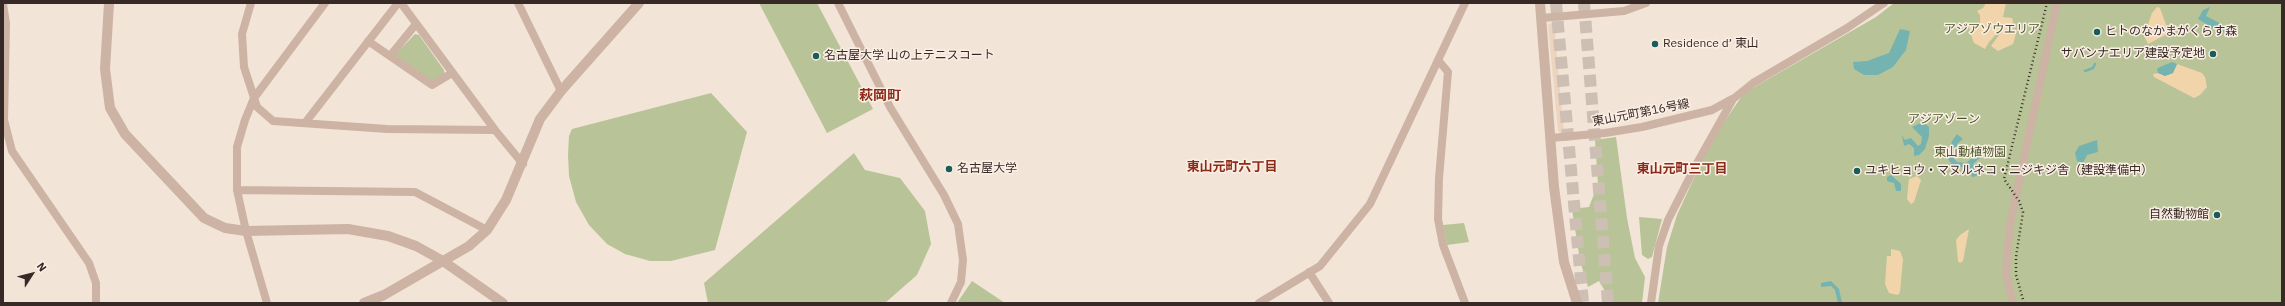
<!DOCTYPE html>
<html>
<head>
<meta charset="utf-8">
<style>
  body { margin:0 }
  #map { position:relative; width:2285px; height:306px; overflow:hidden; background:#f3e4d8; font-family:"IBM Plex Sans",sans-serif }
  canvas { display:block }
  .frame { position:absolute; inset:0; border:4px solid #372a26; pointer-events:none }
  .north { position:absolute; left:12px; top:254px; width:40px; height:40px; -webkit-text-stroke:3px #fbefe5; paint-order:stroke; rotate:54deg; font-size:11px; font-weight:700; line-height:16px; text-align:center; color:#372a26 }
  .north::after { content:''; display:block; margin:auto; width:14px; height:18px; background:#372a26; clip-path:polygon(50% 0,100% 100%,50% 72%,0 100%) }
</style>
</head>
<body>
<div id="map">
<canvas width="2285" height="306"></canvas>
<div class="frame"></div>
<div class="north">N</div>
</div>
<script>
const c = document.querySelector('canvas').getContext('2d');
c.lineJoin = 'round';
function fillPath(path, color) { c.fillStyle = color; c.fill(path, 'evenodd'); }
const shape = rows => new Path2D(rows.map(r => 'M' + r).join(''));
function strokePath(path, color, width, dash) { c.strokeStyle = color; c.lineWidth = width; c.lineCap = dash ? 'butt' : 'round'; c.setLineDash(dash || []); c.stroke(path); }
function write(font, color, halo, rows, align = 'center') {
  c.font = font + ' "IBM Plex Sans","Noto Sans JP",sans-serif'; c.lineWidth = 3; c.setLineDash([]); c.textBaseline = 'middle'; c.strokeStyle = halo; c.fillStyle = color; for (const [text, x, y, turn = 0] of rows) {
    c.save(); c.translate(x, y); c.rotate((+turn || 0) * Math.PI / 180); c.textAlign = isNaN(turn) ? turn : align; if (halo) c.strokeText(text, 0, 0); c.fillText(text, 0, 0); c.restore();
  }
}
const green = shape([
  [759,3,817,3,873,109,827,133],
  [1894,3,2282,3,2282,303,1658,303,1667,247,1677,215,1711,141,1744,93,1876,17],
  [415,34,419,35,444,70,444,74,434,80,430,80,394,56],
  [711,93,747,132,715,250,671,261,650,261,625,254,607,244,589,225,576,202,569,176,568,155,569,136,572,129],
  [1616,137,1627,218,1635,258,1645,277,1642,303,1612,303,1599,281,1588,287,1580,261,1572,209,1589,207,1598,184,1595,140],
  [854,153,865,170,900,178,925,211,931,244,917,275,885,303,708,303,704,283],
  [1639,217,1662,219,1652,257,1648,259,1642,255],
  [1464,223,1469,242,1447,245,1443,225],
  [972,281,1005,303,957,303]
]);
const sand = shape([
  [1986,3,2006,3,2003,17,2012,18,2013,21,2011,28,2017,30,2013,44,1998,51,1991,46,2002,31,2001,29,1989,42,1985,49,1974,43,1970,32,1969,26,1980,27,1980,15,1977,11,1983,8],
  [2157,7,2160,8,2169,33,2148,44,2144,36,2152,13],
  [2177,64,2202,73,2205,77,2207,87,2200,95,2194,98,2154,77,2153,74,2158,73,2165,76,2173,73],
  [1917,176,1921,180,1914,202,1911,204,1907,199,1909,179],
  [1969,229,1963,261,1960,263,1958,261,1956,240,1960,235],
  [1891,249,1900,251,1903,259,1900,292,1898,295,1889,293,1885,284,1887,256,1891,256]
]);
const plaza = shape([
  [1554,22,1564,133,1560,133,1558,131,1548,25]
]);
const water = shape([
  [2210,7,2206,16,2229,28,2228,34,2214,29,2198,19,2203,10],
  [1900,29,1910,31,1906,50,1893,67,1878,75,1864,75,1854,69,1853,62,1867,61,1889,53],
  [2172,62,2177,64,2173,73,2165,76,2158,73,2157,69,2160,67],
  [1923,122,1929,127,1929,136,1925,149,1919,155,1914,156,1914,148,1909,144,1904,146,1902,135,1905,140,1911,138,1918,146,1921,144,1922,137,1912,127],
  [1957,134,1963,139,1958,143,1953,157,1957,162,1966,163,1982,150,1985,153,1973,164,1977,176,1972,177,1969,168,1953,166,1948,159,1952,141],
  [2097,140,2098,152,2087,155,2083,163,2077,161,2075,153,2079,146],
  [1891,175,1901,184,1901,191,1896,191,1894,183,1887,181,1887,177],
  [1831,281,1839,289,1842,303,1838,303,1835,290,1831,286,1821,287,1821,283]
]);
const stream = shape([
  [2085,71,2093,68,2095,64]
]);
const motorwayTunnel = shape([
  [1556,3,1583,303],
  [1584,3,1608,303]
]);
const minor = shape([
  [251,3,242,34,244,67,257,107,273,121,387,129,495,130,523,164],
  [401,3,495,130],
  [518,3,561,91],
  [838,3,890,107,944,195,958,224,963,260,961,282,951,303],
  [3,4,6,23,4,120,12,151,89,263,96,283,96,303],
  [1542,18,1624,11,1646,3],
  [368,41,432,85,452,73],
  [390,56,416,24],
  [1438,60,1448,72,1439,178,1438,219,1443,245,1465,303],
  [305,123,398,3],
  [1551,138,1605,133,1642,127,1712,110,1732,99],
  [237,190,415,192,487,230],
  [1309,272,1329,303],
  [267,303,246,231,237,190,237,147,245,120,254,98,325,3],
  [1259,303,1320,266,1370,204,1465,3],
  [1651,303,1659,246,1668,220,1696,165,1733,99,1753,83,1847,28,1884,3],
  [2013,303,2006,274,2010,224,2057,3]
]);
const tertiary = shape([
  [109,3,105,69,110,108,125,134,204,218,225,228,246,231,348,229,388,236,416,246,443,261,503,303],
  [1540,3,1554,187,1564,262,1577,303],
  [364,303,384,295,443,261,469,246,487,230,506,200,540,119,561,91,639,3]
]);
const rail = shape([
  [2024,303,2016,275,2016,257,2023,212,2019,201,2004,179,2047,3]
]);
const markers = [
  [2097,32,4,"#185c5b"],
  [1655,44,4,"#185c5b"],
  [2213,54,4,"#185c5b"],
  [816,56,4,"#185c5b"],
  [949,169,4,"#185c5b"],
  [1857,171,4,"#185c5b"],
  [2217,215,4,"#185c5b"]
];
const parkNames = [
  ["アジアゾウエリア",1992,30],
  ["アジアゾーン",1944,120],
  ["東山動植物園",1970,153]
];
const poiNames = [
  ["ヒトのなかまがくらす森",2105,32],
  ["Residence d’ 東山",1663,44],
  ["サバンナエリア建設予定地",2205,54,"right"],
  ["名古屋大学 山の上テニスコート",824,56],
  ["名古屋大学",957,169],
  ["ユキヒョウ・マヌルネコ・ニジキジ舎（建設準備中）",1865,171],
  ["自然動物館",2209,215,"right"]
];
const streetNames = [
  ["東山元町第16号線",1641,113,-11]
];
const neighbourhoodNames = [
  ["東山元町六丁目",1232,167],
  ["東山元町三丁目",1682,169]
];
const quarterNames = [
  ["萩岡町",880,96]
];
fillPath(green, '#b8c497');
fillPath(sand, '#f2d4ab');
fillPath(plaza, '#edd4be');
fillPath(water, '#75b3b1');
strokePath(stream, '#75b3b1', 2.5);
strokePath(motorwayTunnel, '#cdbfb4', 12, [12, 6]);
strokePath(minor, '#ccb3a3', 8);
strokePath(tertiary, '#ccb3a3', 10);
strokePath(rail, '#372a26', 2.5, [1, 3]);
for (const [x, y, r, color] of markers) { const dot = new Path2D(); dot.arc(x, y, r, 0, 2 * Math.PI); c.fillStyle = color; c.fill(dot); strokePath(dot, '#fbefe5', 1.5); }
write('12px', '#495727', '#fbefe5', parkNames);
write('12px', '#372a26', '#fbefe5', poiNames, 'left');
write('12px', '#372a26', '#fbefe5', streetNames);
write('bold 13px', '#8d2a18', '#fbefe5', neighbourhoodNames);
write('bold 14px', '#8d2a18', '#fbefe5', quarterNames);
</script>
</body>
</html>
